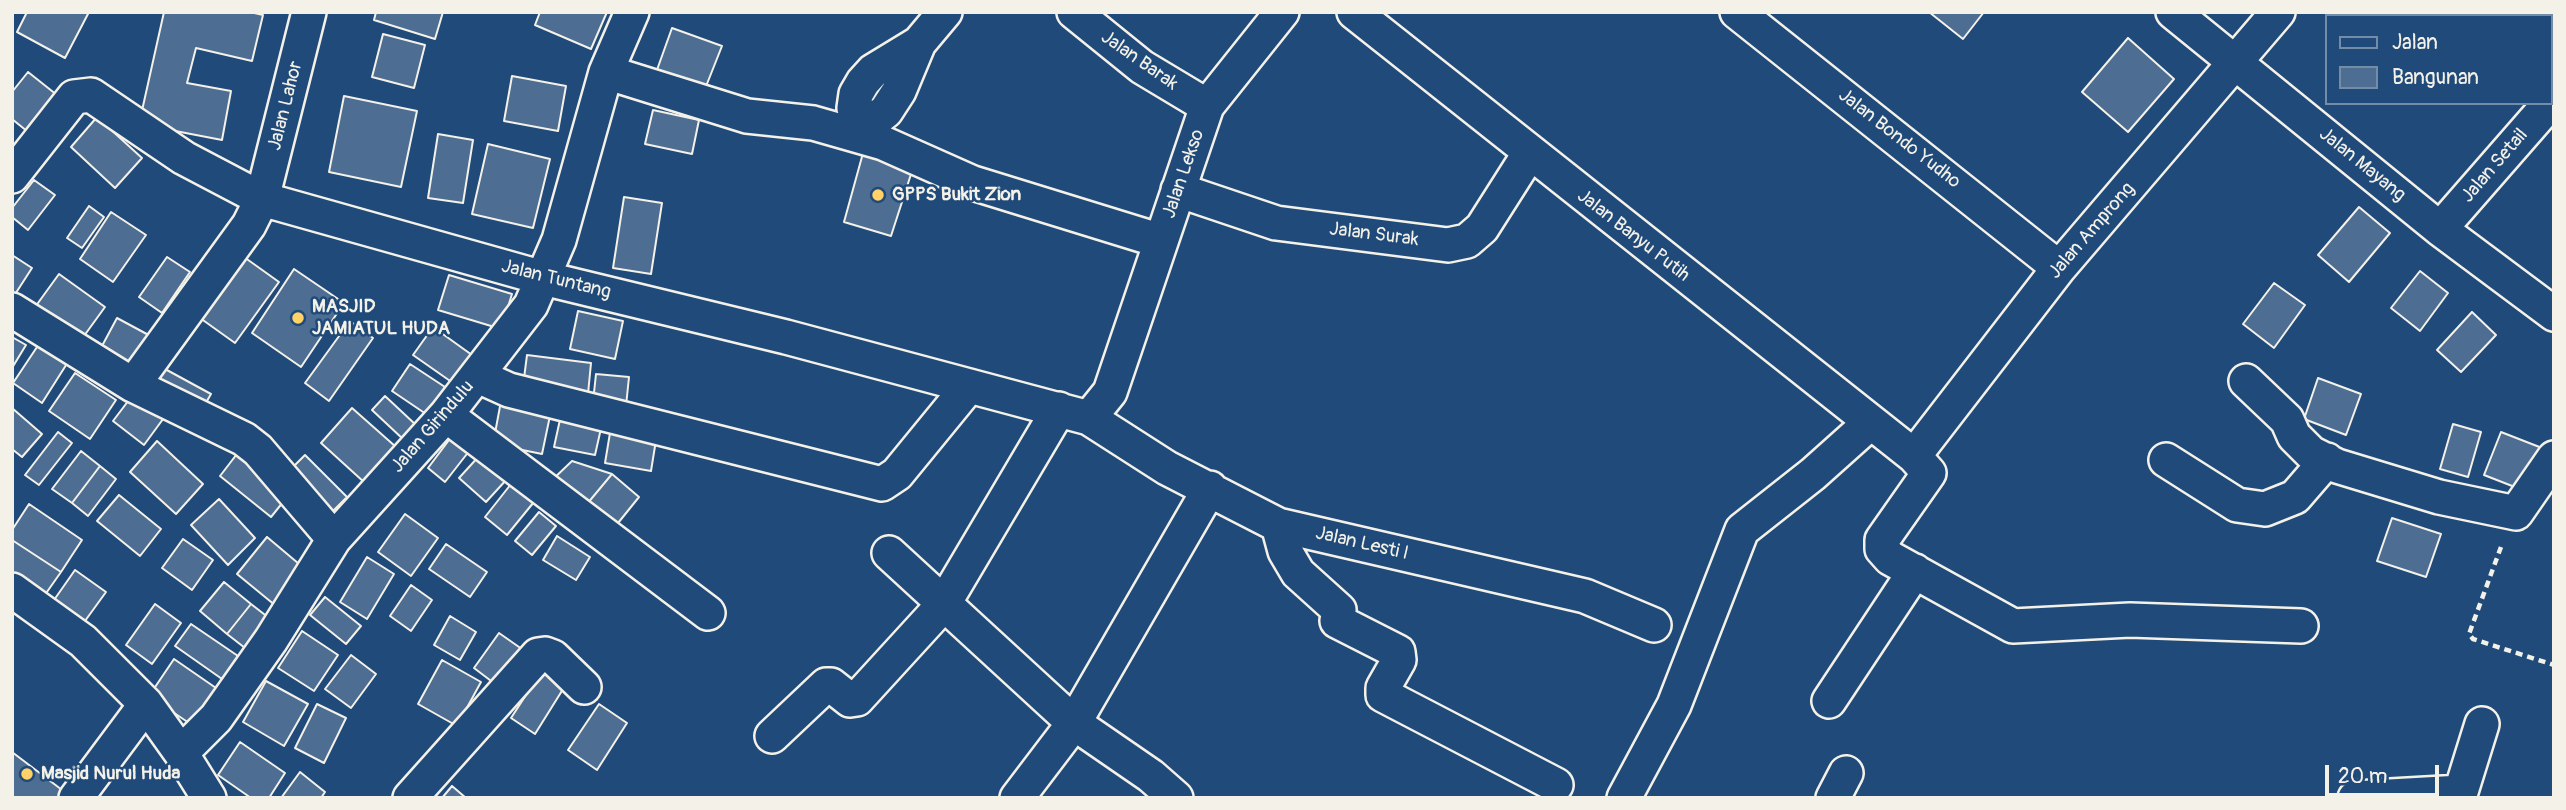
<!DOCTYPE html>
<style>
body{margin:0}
#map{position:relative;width:2566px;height:810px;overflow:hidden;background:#1f4a7a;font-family:Pangolin,sans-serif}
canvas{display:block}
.frame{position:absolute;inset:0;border:14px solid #f4f1e8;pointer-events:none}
.legend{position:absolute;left:2325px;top:14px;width:228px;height:91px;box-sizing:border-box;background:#1f4a7a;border:2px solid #748da6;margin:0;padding:9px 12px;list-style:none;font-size:21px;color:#f4f1e8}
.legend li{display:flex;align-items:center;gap:14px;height:35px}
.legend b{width:35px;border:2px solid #748da6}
.scale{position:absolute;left:2325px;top:765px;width:114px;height:32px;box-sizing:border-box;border:4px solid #f4f1e8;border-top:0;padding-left:9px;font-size:21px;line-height:24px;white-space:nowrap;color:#f4f1e8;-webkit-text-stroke:5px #1f4a7a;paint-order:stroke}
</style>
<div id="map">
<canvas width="2566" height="810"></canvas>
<div class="frame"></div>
<ul class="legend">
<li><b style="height:9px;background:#1f4a7a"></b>Jalan</li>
<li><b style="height:19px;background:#4d6e92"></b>Bangunan</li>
</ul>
<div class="scale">20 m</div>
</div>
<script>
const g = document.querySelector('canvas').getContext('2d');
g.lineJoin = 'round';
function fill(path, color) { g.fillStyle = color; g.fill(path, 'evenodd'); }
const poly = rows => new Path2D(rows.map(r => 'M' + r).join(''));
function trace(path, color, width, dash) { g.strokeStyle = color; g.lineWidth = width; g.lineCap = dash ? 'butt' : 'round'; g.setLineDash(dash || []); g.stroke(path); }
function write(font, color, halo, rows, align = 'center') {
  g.font = font + ' Pangolin,sans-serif'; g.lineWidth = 5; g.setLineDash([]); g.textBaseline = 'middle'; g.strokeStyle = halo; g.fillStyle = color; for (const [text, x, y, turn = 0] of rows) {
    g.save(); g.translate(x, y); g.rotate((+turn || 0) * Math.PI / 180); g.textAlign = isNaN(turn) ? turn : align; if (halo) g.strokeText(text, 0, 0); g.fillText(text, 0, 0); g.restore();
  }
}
const building = poly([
 [27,12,89,12,65,58,17,32,27,12],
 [164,12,250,12,263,15,252,61,196,48,187,83,231,91,222,140,139,124,164,12],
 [376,12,443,12,435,39,374,20,376,12],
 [540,12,607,12,591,49,535,25,540,12],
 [1929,12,1984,12,1963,39,1929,12],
 [2422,12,2481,12,2483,14,2419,16,2422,12],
 [672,28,722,46,701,99,653,81,672,28],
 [383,34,425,45,414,88,372,77,383,34],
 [2128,38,2174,79,2128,132,2082,92,2128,38],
 [28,72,62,99,33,136,12,119,12,92,28,72],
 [512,76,566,86,558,131,504,121,512,76],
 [344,96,417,111,401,187,329,172,344,96],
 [653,110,699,120,692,154,645,144,653,110],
 [97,117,142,158,115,188,71,147,97,117],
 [438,134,473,140,463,203,428,198,438,134],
 [488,144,550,159,533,228,472,214,488,144],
 [863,153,913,168,891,236,844,222,863,153],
 [34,180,55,195,28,230,12,217,12,208,34,180],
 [624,197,662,203,651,274,613,268,624,197],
 [89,206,104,217,82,248,67,238,89,206],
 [2359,207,2390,233,2349,282,2318,255,2359,207],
 [111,212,146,235,113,282,80,259,111,212],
 [237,252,279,282,235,343,193,313,237,252],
 [12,255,32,268,12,299,12,255],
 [167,257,190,272,162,313,139,297,167,257],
 [294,269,344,303,301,367,252,333,294,269],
 [2420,271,2448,293,2420,331,2391,308,2420,271],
 [59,274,105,307,76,347,30,314,59,274],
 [449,275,512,294,501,329,438,310,449,275],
 [2274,283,2305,305,2274,348,2243,324,2274,283],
 [578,311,623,321,615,359,570,349,578,311],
 [2472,312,2496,335,2461,372,2437,350,2472,312],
 [117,318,156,339,134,380,95,359,117,318],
 [350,321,373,338,329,401,305,383,350,321],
 [433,327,472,355,453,383,413,355,433,327],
 [12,337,26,345,12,368,12,337],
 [39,344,68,362,42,403,13,383,39,344],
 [527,355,591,363,588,394,523,386,527,355],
 [154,363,211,394,200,413,143,382,154,363],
 [410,364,445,387,426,414,392,391,410,364],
 [75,373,116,400,90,439,49,411,75,373],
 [596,374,629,377,626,406,593,402,596,374],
 [2318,378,2361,394,2346,435,2304,419,2318,378],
 [135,392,166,415,144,445,113,421,135,392],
 [385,396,416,425,404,440,372,410,385,396],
 [501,401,551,411,542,454,493,444,501,401],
 [12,408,42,434,22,457,12,449,12,408],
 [352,408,396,447,365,483,321,443,352,408],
 [561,415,602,424,595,455,554,447,561,415],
 [2453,424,2481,432,2468,477,2440,469,2453,424],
 [58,432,72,443,39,485,25,475,58,432],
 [2501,432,2542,448,2525,491,2484,475,2501,432],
 [610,433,656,440,651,471,605,463,610,433],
 [452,436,470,450,445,482,428,468,452,436],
 [157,441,203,484,176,514,130,472,157,441],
 [240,450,292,491,271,517,220,476,240,450],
 [81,451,100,466,72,503,52,489,81,451],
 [305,455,347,497,329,515,287,473,305,455],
 [480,455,507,479,486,502,459,478,480,455],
 [572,461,612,474,582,510,549,483,572,461],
 [100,466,116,479,88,516,72,503,100,466],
 [612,474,639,497,610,533,582,510,612,474],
 [515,479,538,497,507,535,485,517,515,479],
 [119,495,161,529,140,556,97,521,119,495],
 [219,499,255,538,228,565,191,525,219,499],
 [29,504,82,540,61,572,12,540,12,530,29,504],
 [539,512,556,526,532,555,515,541,539,512],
 [405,514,438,538,411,576,378,552,405,514],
 [2392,518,2441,534,2426,577,2377,561,2392,518],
 [557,536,590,557,576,580,543,560,557,536],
 [267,537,305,569,276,606,237,574,267,537],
 [183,539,213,560,192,590,162,568,183,539],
 [12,540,61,572,42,599,12,578,12,540],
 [446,544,487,572,470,597,429,569,446,544],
 [367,557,394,574,367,619,340,602,367,557],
 [75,570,106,592,77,632,47,610,75,570],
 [224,582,251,604,227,634,200,611,224,582],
 [411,585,432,600,411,631,390,616,411,585],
 [325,597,361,626,346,644,310,615,325,597],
 [155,604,181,623,152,664,126,645,155,604],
 [251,604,278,625,254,655,227,634,251,604],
 [450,616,476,632,460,660,434,645,450,616],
 [191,624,238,656,222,679,175,646,191,624],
 [302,631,338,655,314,691,278,668,302,631],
 [499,633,529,654,503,690,474,668,499,633],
 [351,655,376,674,351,708,325,689,351,655],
 [174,659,216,688,192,725,149,696,174,659],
 [442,660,481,682,457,726,418,704,442,660],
 [541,672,565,686,535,734,511,718,541,672],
 [266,681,308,704,284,746,243,722,266,681],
 [317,704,346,718,324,763,295,748,317,704],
 [599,704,627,723,597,770,568,750,599,704],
 [240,742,285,773,269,798,251,798,218,775,240,742],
 [12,752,70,796,69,798,12,798,12,752],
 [300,772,325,792,321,798,281,798,300,772],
 [452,786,466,798,442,798,452,786]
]);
const path = poly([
 [2501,547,2469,634,2473,639,2554,665]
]);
const street = poly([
 [1074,12,1142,67,1207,106],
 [1354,12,1914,456,1929,473,1882,540,1882,549,1890,558,2013,626,2130,620,2301,626],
 [1737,12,2059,268],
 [2173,12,2440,229,2554,314],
 [919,43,873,71,863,82,856,94,854,108,857,117,866,121,876,119,886,111,899,91,919,43,945,12],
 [606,72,747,116,813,123,883,143,973,183,1161,241],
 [12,176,74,97,91,95,184,158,262,199,543,278,786,337,1089,418,1110,392,1207,106,1282,12],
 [1178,190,1276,223,1448,245,1467,241,1482,228,1529,154],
 [2440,229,2550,103],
 [12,310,133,385,244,439,258,450,334,539],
 [478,376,509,390,882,484,897,474,969,386],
 [2246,381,2287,420,2294,436,2311,453,2337,466,2439,497,2516,513,2554,458],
 [133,385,249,225,262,199,309,12],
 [446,415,708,613],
 [1089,418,1167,468,1278,525,1585,596,1654,625],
 [1914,456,2059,268,2278,12],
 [2166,460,2237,505,2265,509,2295,497,2327,460],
 [1278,525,1285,551,1298,573,1339,610,1337,621,1398,652,1399,660,1383,688,1383,695,1556,785],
 [889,553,1074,723,1151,776,1176,798],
 [12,590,83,641,146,704,181,753],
 [1829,701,1915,571],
 [772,736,826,685,831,685,850,700,857,699,943,605,1059,409],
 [76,798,146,704],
 [209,798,181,753,216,718,271,640,334,539,446,415,531,305,559,240,606,72,632,12],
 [410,798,538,655,545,654,553,657,584,687],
 [1017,798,1074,723,1210,488],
 [1624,798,1674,705,1742,530,1813,474,1870,423],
 [1833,798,1846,773],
 [2355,798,2461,792],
 [2459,798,2482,724]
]);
const markers = [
 [878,195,7,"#ffd166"],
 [298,318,7,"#ffd166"],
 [27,774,7,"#ffd166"]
];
const streetNames = [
 ["Jalan Barak",1139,61,35],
 ["Jalan Lahor",286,106,-76],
 ["Jalan Bondo Yudho",1899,139,38],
 ["Jalan Mayang",2362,165,39],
 ["Jalan Setail",2495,166,-49],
 ["Jalan Lekso",1184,174,-71],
 ["Jalan Amprong",2092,231,-49],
 ["Jalan Surak",1374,235,7],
 ["Jalan Banyu Putih",1633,236,38],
 ["Jalan Tuntang",556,280,14],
 ["Jalan Girindulu",433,427,-49],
 ["Jalan Lesti I",1362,544,13]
];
const poiNames = [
 ["GPPS Bukit Zion",892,195],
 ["MASJID",312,307],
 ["JAMIATUL HUDA",312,329],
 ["Masjid Nurul Huda",41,774]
];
fill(building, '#4d6e92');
trace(building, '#f4f1e8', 2);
trace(street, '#f4f1e8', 38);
trace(path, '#f4f1e8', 4.5, [7, 5]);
trace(street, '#1f4a7a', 33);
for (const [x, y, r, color] of markers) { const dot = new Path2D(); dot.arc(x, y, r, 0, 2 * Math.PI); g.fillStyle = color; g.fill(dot); trace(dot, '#1f4a7a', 2.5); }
write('19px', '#f4f1e8', '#1f4a7a', streetNames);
write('bold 19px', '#f4f1e8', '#1f4a7a', poiNames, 'left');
</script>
